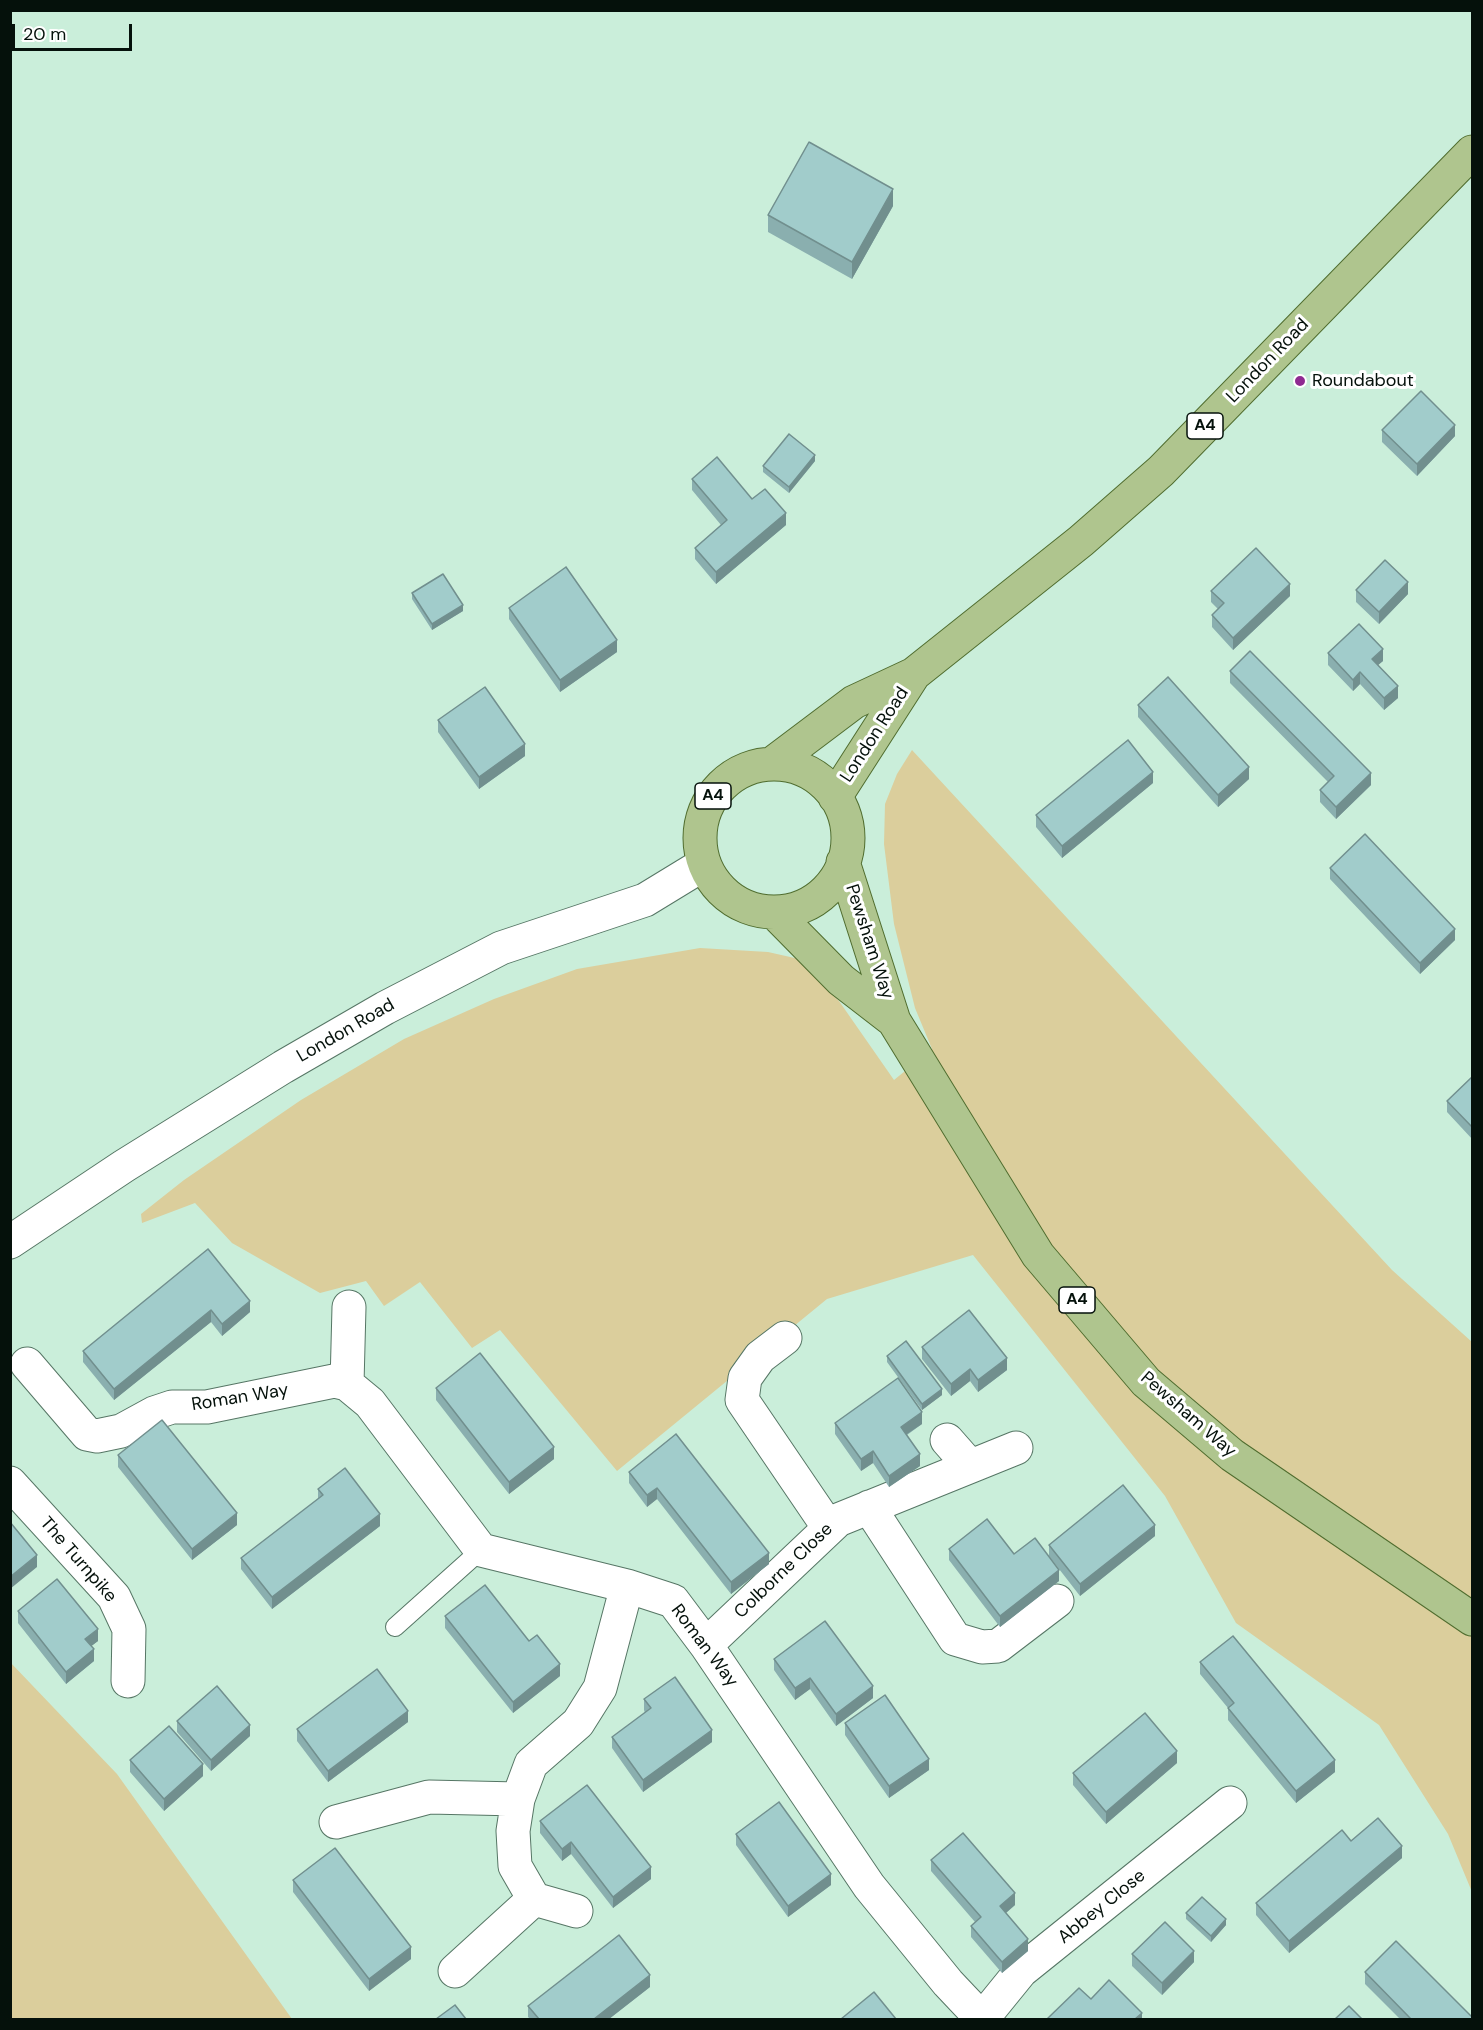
<!DOCTYPE html>
<style>
body{margin:0}
#map{position:relative;width:1483px;height:2030px;overflow:hidden;background:#caeeda;font-family:"DM Sans",sans-serif}
canvas{display:block}
.frame{position:absolute;inset:0;border:12px solid #05110b;pointer-events:none}
.scale{position:absolute;left:12px;top:24px;width:120px;height:27px;box-sizing:border-box;border:3px solid #05110b;border-top:0;padding-left:8px;font-size:18px;line-height:21px;white-space:nowrap;color:#05110b;-webkit-text-stroke:4px #fff;paint-order:stroke}
</style>
<div id="map">
<canvas width="1483" height="2030"></canvas>
<div class="frame"></div>
<div class="scale">20 m</div>
</div>
<script>
const g = document.querySelector('canvas').getContext('2d');
g.lineJoin = 'round';
function fill(path, color) { g.fillStyle = color; g.fill(path, 'evenodd'); }
const poly = rows => new Path2D(rows.map(r => 'M' + r).join(''));
function trace(path, color, width, dash) { g.strokeStyle = color; g.lineWidth = width; g.lineCap = dash ? 'butt' : 'round'; g.setLineDash(dash || []); g.stroke(path); }
function write(font, color, halo, rows, align = 'center') {
  g.font = font + ' "DM Sans",sans-serif'; g.lineWidth = 6; g.setLineDash([]); g.textBaseline = 'middle'; g.strokeStyle = halo; g.fillStyle = color; for (const [text, x, y, turn = 0] of rows) {
    g.save(); g.translate(x, y); g.rotate((+turn || 0) * Math.PI / 180); g.textAlign = isNaN(turn) ? turn : align; if (halo) g.strokeText(text, 0, 0); g.fillText(text, 0, 0); g.restore();
  }
}
const green = poly([
 [912,750,1392,1270,1472,1342,1472,1892,1448,1834,1379,1725,1236,1623,1165,1496,973,1255,827,1299,617,1471,500,1330,472,1348,420,1282,384,1306,366,1281,320,1293,232,1243,195,1203,142,1223,141,1214,184,1180,301,1100,404,1039,494,999,577,969,700,948,768,952,799,959,839,1001,894,1080,932,1049,915,1008,894,924,884,844,885,804,897,774],
 [10,1662,117,1774,292,2019,11,2019]
]);
const service = poly([
 [395,1627,481,1550]
]);
const minor = poly([
 [349,1307,347,1384,370,1403,481,1550,627,1586,673,1601,706,1645,869,1886,948,1983,983,2020],
 [785,1338,760,1357,745,1378,742,1400,829,1528],
 [27,1364,87,1434,97,1436,121,1431,154,1413,172,1407,207,1407,334,1381,347,1384],
 [947,1440,969,1465],
 [10,1483,114,1597,129,1629,128,1681],
 [869,1507,955,1639,982,1647,998,1646,1057,1601],
 [706,1645,838,1520,1016,1448],
 [336,1822,429,1797,518,1799],
 [534,1899,515,1866,513,1831,518,1799,531,1764,578,1723,600,1688,627,1586],
 [455,1971,534,1899,576,1911],
 [982,2019,1021,1971,1230,1803]
]);
const tertiary = poly([
 [10,1242,124,1166,283,1067,385,1008,501,948,645,900,704,864]
]);
const primary = poly([
 [773,763,854,702,914,674,1081,541,1161,471,1472,152],
 '700 838a74 74 0 1 1 148 0a74 74 0 1 1-148 0Z',
 [835,797,914,674],
 [843,862,894,1021,1038,1255,1146,1382,1232,1455,1472,1619],
 [774,912,841,980,894,1021]
]);
const wall = poly([
 [893,206,852,279,768,232,768,215],
 [1382,430,1455,436,1417,476,1382,442],
 [815,461,789,493,763,472,763,466],
 [692,479,752,499,786,525,716,584,695,559,695,548,721,525,692,490],
 [1356,590,1408,594,1379,624,1356,602],
 [1211,591,1290,596,1233,650,1212,627,1212,615,1218,609,1211,602],
 [412,593,463,611,432,630,412,599],
 [509,608,617,652,560,692,509,619],
 [1328,653,1383,661,1378,665,1398,698,1384,710,1360,684,1353,691,1328,665],
 [1230,671,1371,785,1336,819,1320,802,1320,790,1328,782,1230,683],
 [1138,705,1249,779,1218,807,1138,717],
 [438,720,525,756,479,789,438,732],
 [1153,783,1062,858,1036,827,1036,815],
 [1330,868,1455,940,1420,974,1330,879],
 [1473,1076,1473,1140,1447,1112,1447,1101],
 [208,1249,250,1312,222,1336,211,1322,114,1400,83,1362,83,1351],
 [922,1347,1007,1370,978,1392,970,1381,951,1396,922,1359],
 [887,1356,942,1395,922,1410,887,1362],
 [436,1388,554,1459,509,1494,436,1400],
 [835,1423,922,1424,907,1435,920,1466,889,1487,873,1463,861,1471,835,1434],
 [676,1434,769,1564,731,1594,657,1499,647,1507,629,1483,629,1472],
 [118,1455,237,1525,192,1560,118,1467],
 [318,1489,380,1526,272,1609,241,1569,241,1558,318,1499],
 [1155,1536,1080,1596,1049,1556,1049,1545],
 [949,1549,1014,1554,1059,1581,1000,1627,949,1560],
 [18,1611,98,1641,91,1646,94,1661,66,1684,18,1623],
 [445,1616,529,1641,560,1676,513,1713,445,1628],
 [774,1659,873,1698,836,1726,810,1689,795,1700,774,1670],
 [1200,1662,1335,1772,1296,1803,1228,1720,1228,1708,1200,1674],
 [644,1699,712,1742,643,1792,612,1748,612,1737,645,1713,644,1710],
 [177,1721,250,1736,211,1771,177,1732],
 [408,1722,328,1782,297,1741,297,1729],
 [845,1723,929,1770,889,1798,845,1735],
 [130,1760,203,1776,164,1811,130,1772],
 [1177,1763,1106,1824,1073,1785,1073,1773],
 [540,1821,651,1879,613,1908,571,1854,562,1861,540,1833],
 [736,1834,831,1885,788,1917,736,1845],
 [1351,1841,1402,1858,1289,1953,1256,1915,1256,1903],
 [931,1860,1015,1905,1006,1913,1028,1951,1002,1973,971,1937,971,1926,975,1922,931,1871],
 [293,1880,411,1959,369,1991,293,1892],
 [1186,1913,1226,1925,1211,1942,1186,1919],
 [1132,1954,1194,1962,1162,1995,1132,1966],
 [1365,1972,1473,2019,1400,2019,1365,1984],
 [650,1987,609,2019,530,2019,528,2017,528,2006]
]);
const shadedWall = poly([
 [893,189,893,206,852,279,852,262],
 [1455,425,1455,436,1417,476,1417,464],
 [815,455,815,461,789,493,789,487],
 [786,513,786,525,716,584,716,572],
 [1408,582,1408,594,1379,624,1379,612],
 [1290,584,1290,596,1233,650,1233,638],
 [463,605,463,611,432,630,432,624],
 [617,640,617,652,560,692,560,680],
 [1383,649,1383,661,1372,670,1372,659],
 [1360,672,1360,684,1353,691,1353,680],
 [1398,686,1398,698,1384,710,1384,698],
 [525,744,525,756,479,789,479,777],
 [1249,767,1249,779,1218,807,1218,795],
 [1153,772,1153,783,1062,858,1062,846],
 [1371,773,1371,785,1336,819,1336,807],
 [1455,929,1455,940,1420,974,1420,963],
 [250,1301,250,1312,222,1336,222,1324],
 [211,1310,211,1322,114,1400,114,1389],
 [1007,1358,1007,1370,978,1392,978,1380],
 [970,1369,970,1381,951,1396,951,1384],
 [942,1389,942,1395,922,1410,922,1404],
 [922,1412,922,1424,901,1438,901,1427],
 [554,1447,554,1459,509,1494,509,1482],
 [873,1451,873,1463,861,1471,861,1459],
 [920,1454,920,1466,889,1487,889,1476],
 [657,1488,657,1499,647,1507,647,1495],
 [237,1513,237,1525,192,1560,192,1549],
 [380,1514,380,1526,272,1609,272,1597],
 [1155,1525,1155,1536,1080,1596,1080,1584],
 [769,1553,769,1564,731,1594,731,1582],
 [37,1555,37,1567,10,1589,10,1577],
 [1059,1570,1059,1581,1000,1627,1000,1616],
 [98,1629,98,1641,85,1651,85,1639],
 [94,1649,94,1661,66,1684,66,1672],
 [560,1664,560,1676,513,1713,513,1702],
 [810,1678,810,1689,795,1700,795,1688],
 [873,1686,873,1698,836,1726,836,1714],
 [408,1711,408,1722,328,1782,328,1771],
 [250,1725,250,1736,211,1771,211,1760],
 [712,1730,712,1742,643,1792,643,1780],
 [1177,1751,1177,1763,1106,1824,1106,1812],
 [929,1759,929,1770,889,1798,889,1786],
 [1335,1760,1335,1772,1296,1803,1296,1791],
 [203,1764,203,1776,164,1811,164,1799],
 [571,1842,571,1854,562,1861,562,1849],
 [1402,1846,1402,1858,1289,1953,1289,1941],
 [651,1867,651,1879,613,1908,613,1897],
 [831,1874,831,1885,788,1917,788,1906],
 [1015,1893,1015,1905,1000,1918,1000,1906],
 [1226,1919,1226,1925,1211,1942,1211,1936],
 [1028,1939,1028,1951,1002,1973,1002,1962],
 [411,1947,411,1959,369,1991,369,1979],
 [1194,1951,1194,1962,1162,1995,1162,1983],
 [650,1975,650,1987,609,2019,594,2019],
 [1142,2013,1142,2019,1135,2019]
]);
const building = poly([
 [809,142,893,189,852,262,768,215,809,142],
 [1421,391,1455,425,1417,464,1382,430,1421,391],
 [789,434,815,455,789,487,763,466,789,434],
 [717,457,752,499,765,489,786,513,716,572,695,548,727,520,692,479,717,457],
 [1256,548,1290,584,1233,638,1212,615,1224,603,1211,591,1256,548],
 [1385,560,1408,582,1379,612,1356,590,1385,560],
 [566,567,617,640,560,680,509,608,566,567],
 [443,574,463,605,432,624,412,593,443,574],
 [1359,624,1383,649,1372,659,1398,686,1384,698,1360,672,1353,680,1328,653,1359,624],
 [1250,651,1371,773,1336,807,1320,790,1334,776,1230,671,1250,651],
 [1168,677,1249,767,1218,795,1138,705,1168,677],
 [485,687,525,744,479,777,438,720,485,687],
 [1128,740,1153,772,1062,846,1036,815,1128,740],
 [1365,834,1455,929,1420,963,1330,868,1365,834],
 [1473,1076,1473,1128,1447,1101,1473,1076],
 [208,1249,250,1301,222,1324,211,1310,114,1389,83,1351,208,1249],
 [969,1310,1007,1358,978,1380,970,1369,951,1384,922,1347,969,1310],
 [906,1341,942,1389,922,1404,887,1356,906,1341],
 [480,1353,554,1447,509,1482,436,1388,480,1353],
 [898,1378,922,1412,901,1427,920,1454,889,1476,873,1451,861,1459,835,1423,898,1378],
 [162,1420,237,1513,192,1549,118,1455,162,1420],
 [676,1434,769,1553,731,1582,657,1488,647,1495,629,1472,676,1434],
 [345,1468,380,1514,272,1597,241,1558,323,1495,318,1489,345,1468],
 [1123,1485,1155,1525,1080,1584,1049,1545,1123,1485],
 [987,1519,1014,1554,1035,1538,1059,1570,1000,1616,949,1549,987,1519],
 [10,1522,37,1555,10,1577,10,1522],
 [57,1579,98,1629,85,1639,94,1649,66,1672,18,1611,57,1579],
 [485,1585,529,1641,537,1635,560,1664,513,1702,445,1616,485,1585],
 [825,1621,873,1686,836,1714,810,1678,795,1688,774,1659,825,1621],
 [1233,1636,1335,1760,1296,1791,1228,1708,1234,1703,1200,1662,1233,1636],
 [377,1669,408,1711,328,1771,297,1729,377,1669],
 [675,1677,712,1730,643,1780,612,1737,651,1708,644,1699,675,1677],
 [217,1686,250,1725,211,1760,177,1721,217,1686],
 [885,1695,929,1759,889,1786,845,1723,885,1695],
 [1145,1713,1177,1751,1106,1812,1073,1773,1145,1713],
 [169,1726,203,1764,164,1799,130,1760,169,1726],
 [587,1785,651,1867,613,1897,571,1842,562,1849,540,1821,587,1785],
 [779,1802,831,1874,788,1906,736,1834,779,1802],
 [1378,1818,1402,1846,1289,1941,1256,1903,1342,1830,1351,1841,1378,1818],
 [963,1833,1015,1893,1000,1906,1028,1939,1002,1962,971,1926,981,1917,931,1860,963,1833],
 [335,1848,411,1947,369,1979,293,1880,335,1848],
 [1202,1897,1226,1919,1211,1936,1186,1913,1202,1897],
 [1165,1922,1194,1951,1162,1983,1132,1954,1165,1922],
 [619,1935,650,1975,594,2019,539,2019,528,2006,619,1935],
 [1396,1941,1473,2018,1473,2019,1411,2019,1365,1972,1396,1941],
 [1109,1980,1142,2013,1135,2019,1047,2019,1079,1988,1091,1999,1109,1980],
 [874,1992,896,2019,841,2019,874,1992],
 [455,2005,466,2019,436,2019,455,2005],
 [1349,2006,1362,2019,1335,2019,1349,2006]
]);
const markers = [
 [1300,381,6,"#8f2a91"]
];
const shields = [
 [1205,426,36],
 [713,796,36],
 [1077,1300,36]
];
const shieldNames = [
 ["A4",1205,426],
 ["A4",713,796],
 ["A4",1077,1300]
];
const streetNames = [
 ["London Road",1268,361,-46],
 ["London Road",875,735,-57],
 ["Pewsham Way",869,942,72],
 ["London Road",346,1031,-30],
 ["Roman Way",240,1398,-9],
 ["Pewsham Way",1188,1415,41],
 ["The Turnpike",78,1560,49],
 ["Colborne Close",784,1571,-44],
 ["Roman Way",704,1646,53],
 ["Abbey Close",1102,1907,-39]
];
const poiNames = [
 ["Roundabout",1312,381]
];
fill(green, '#dbce9c');
trace(service, '#567665', 20);
trace(minor, '#567665', 35);
trace(tertiary, '#567665', 35);
trace(primary, '#506d2f', 35);
trace(service, '#fff', 18);
trace(minor, '#fff', 33);
trace(tertiary, '#fff', 33);
trace(primary, '#afc58e', 33);
fill(wall, '#8aafaf');
fill(shadedWall, '#718f8e');
fill(building, '#a1cccb');
trace(building, '#718f8e', 1.5);
for (const [x, y, r, color] of markers) { const dot = new Path2D(); dot.arc(x, y, r, 0, 2 * Math.PI); g.fillStyle = color; g.fill(dot); trace(dot, '#fff', 2); }
for (const [x, y, w] of shields) { const box = new Path2D(); box.roundRect(x - w / 2, y - 13, w, 26, 4.5); g.fillStyle = '#fff'; g.fill(box); trace(box, '#05110b', 1.5); }
write('bold 16px', '#05110b', null, shieldNames);
write('18px', '#05110b', '#fff', streetNames);
write('18px', '#05110b', '#fff', poiNames, 'left');
</script>
